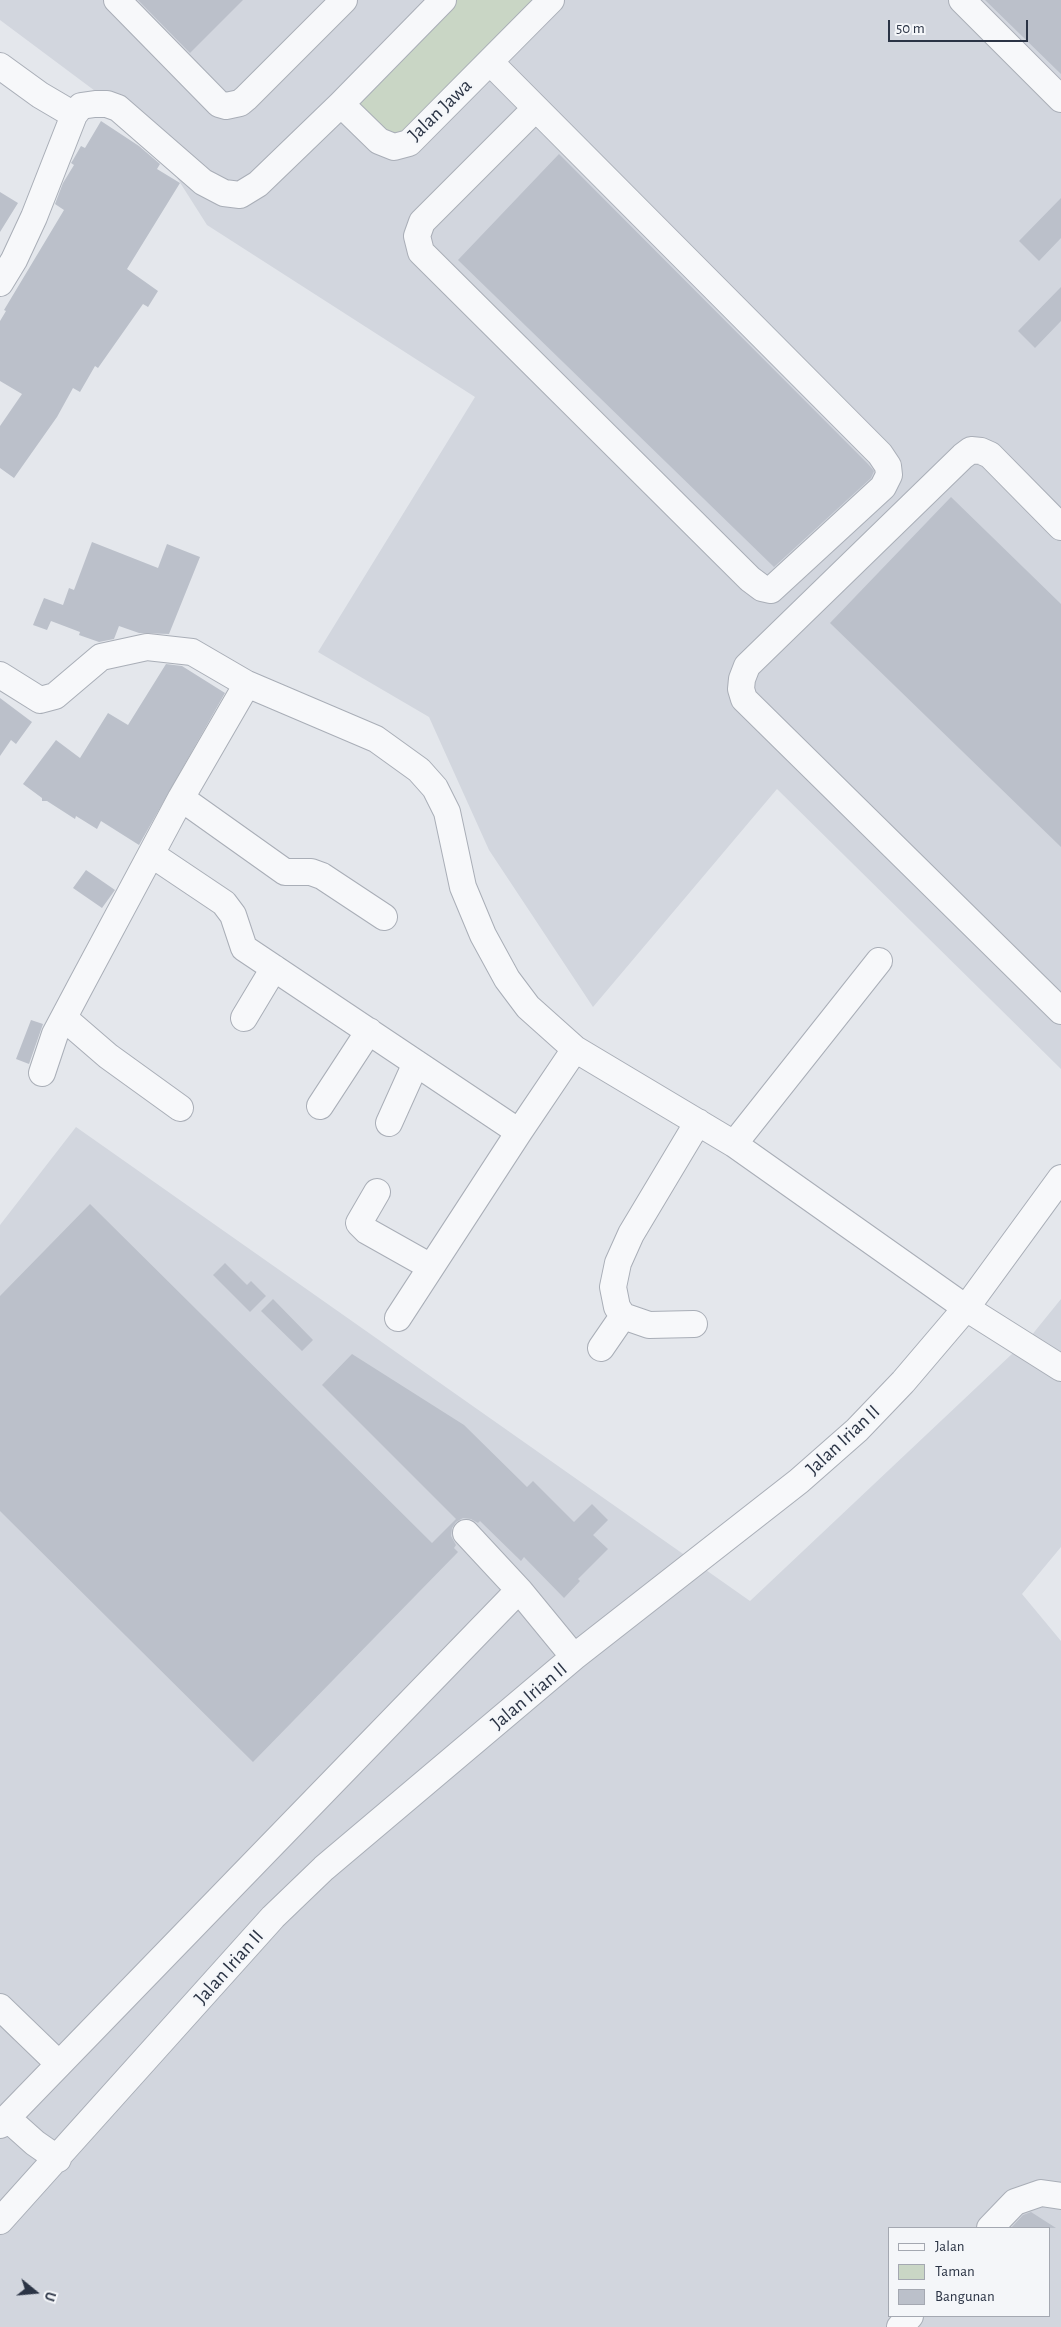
<!DOCTYPE html>
<style>
body{margin:0}
#map{position:relative;width:1061px;height:2327px;overflow:hidden;background:#e4e7ec;font-family:"Alegreya Sans",sans-serif}
canvas{display:block}
.legend{position:absolute;left:888px;top:2227px;width:162px;height:90px;box-sizing:border-box;background:#f4f6f9;border:1px solid #a4a8b1;margin:0;padding:6px 9px;list-style:none;font-size:15px;color:#2b3445}
.legend li{display:flex;align-items:center;gap:10px;height:25px}
.legend b{width:25px;border:1px solid #a4a8b1}
.north{position:absolute;left:10px;top:2267px;width:50px;height:50px;-webkit-text-stroke:4px #f4f6f9;paint-order:stroke;rotate:107deg;font-size:14px;font-weight:700;line-height:20px;text-align:center;color:#2b3445}
.north::after{content:'';display:block;margin:auto;width:18px;height:22px;background:#2b3445;clip-path:polygon(50% 0,100% 100%,50% 72%,0 100%)}
.scale{position:absolute;left:888px;top:20px;width:140px;height:22px;box-sizing:border-box;border:2px solid #2b3445;border-top:0;padding-left:6px;font-size:15px;line-height:18px;white-space:nowrap;color:#2b3445;-webkit-text-stroke:4px #f4f6f9;paint-order:stroke}
</style>
<div id="map">
<canvas width="1061" height="2327"></canvas>
<ul class="legend">
<li><b style="height:6px;background:#f7f8fa"></b>Jalan</li>
<li><b style="height:14px;background:#c9d6c5"></b>Taman</li>
<li><b style="height:14px;background:#bbc0ca"></b>Bangunan</li>
</ul>
<div class="north">U</div>
<div class="scale">50 m</div>
</div>
<script>
const g = document.querySelector('canvas').getContext('2d');
g.lineJoin = 'round';
function fill(path, color) { g.fillStyle = color; g.fill(path, 'evenodd'); }
const poly = rows => new Path2D(rows.map(r => 'M' + r).join(''));
function trace(path, color, width, dash) { g.strokeStyle = color; g.lineWidth = width; g.lineCap = dash ? 'butt' : 'round'; g.setLineDash(dash || []); g.stroke(path); }
function write(font, color, halo, rows, align = 'center') {
  g.font = font + ' "Alegreya Sans",sans-serif'; g.lineWidth = 4.5; g.setLineDash([]); g.textBaseline = 'middle'; g.strokeStyle = halo; g.fillStyle = color; for (const [text, x, y, turn = 0] of rows) {
    g.save(); g.translate(x, y); g.rotate((+turn || 0) * Math.PI / 180); g.textAlign = isNaN(turn) ? turn : align; if (halo) g.strokeText(text, 0, 0); g.fillText(text, 0, 0); g.restore();
  }
}
const built = poly([
 [0,0,1061,0,1061,1069,777,789,593,1007,489,850,429,717,318,652,475,397,207,225,146,129,0,20],
 [76,1127,750,1601,1031,1336,1061,1299,1061,1547,1022,1594,1061,1641,1061,2327,0,2327,0,1225],
 [890,2228,1050,2228,1050,2316,890,2316]
]);
const green = poly([
 [444,0,551,0,409,143,341,104]
]);
const building = poly([
 [138,0,243,0,190,53],
 [985,0,1061,0,1061,74],
 [101,121,139,146,160,164,157,169,180,183,127,269,158,291,148,307,143,304,98,368,95,366,80,392,73,388,57,417,14,478,0,468,0,426,22,394,0,381,0,321,6,311,4,310,64,210,55,204,63,183,74,165,71,163,73,160,81,146,85,148],
 [559,154,868,464,874,471,871,478,774,567,458,260],
 [0,192,18,203,0,232],
 [1061,198,1061,238,1039,261,1019,241],
 [1061,287,1061,321,1035,348,1018,331],
 [951,497,1061,604,1061,847,830,623],
 [92,542,158,568,167,544,200,557,169,634,139,633,119,626,114,639,99,642,79,635,80,632,51,621,47,630,33,625,44,598,63,605,69,588,74,590],
 [166,664,182,666,225,693,139,845,101,821,97,829,76,816,75,819,47,801,42,801,42,798,23,784,56,740,80,758,108,713,128,725],
 [0,698,32,722,16,744,11,740,0,756],
 [86,870,115,890,102,908,73,888],
 [31,1020,43,1024,29,1064,16,1059],
 [90,1204,432,1543,456,1519,322,1385,352,1354,464,1425,527,1487,533,1481,574,1522,592,1504,608,1520,593,1535,608,1549,578,1579,580,1581,564,1598,524,1557,521,1561,480,1521,478,1523,471,1519,463,1518,456,1522,452,1528,451,1536,456,1545,454,1548,458,1552,253,1762,0,1511,0,1296],
 [225,1263,247,1285,251,1281,266,1296,250,1312,213,1275],
 [273,1299,313,1340,302,1351,261,1311],
 [1031,2212,1056,2228,1011,2228,1023,2215]
]);
const minor = poly([
 [117,0,219,104,226,106,240,103,246,98,344,0],
 [962,0,1061,99],
 [490,62,880,454,888,466,889,475,883,487,771,590,762,588,750,579,421,252,417,236,422,222,535,109],
 [0,66,40,95,74,115,81,106,95,104,107,104,118,108,203,182,224,193,240,195,258,184,341,104,443,0],
 [341,104,379,141,394,147,409,143,551,0],
 [0,283,14,260,34,217,74,115],
 [1061,527,990,455,981,451,971,450,963,456,747,666,742,679,741,689,744,699,1061,1011],
 [0,675,40,700,55,696,101,657,147,647,192,652,247,684,376,739,419,770,435,788,447,812,463,887,483,935,507,979,528,1007,575,1049,734,1144,966,1308,1061,1368],
 [181,798,285,872,311,872,322,876,384,917],
 [151,854,224,903,233,915,244,948,519,1132],
 [64,1018,108,1056,180,1108],
 [244,1018,274,968],
 [42,1073,55,1034,81,985,181,798,247,684],
 [320,1106,369,1031],
 [389,1123,416,1063],
 [734,1144,879,961],
 [377,1192,359,1223,367,1231,431,1267],
 [623,1316,649,1325,694,1324],
 [398,1318,519,1132,575,1049],
 [601,1348,623,1316,617,1307,613,1287,618,1263,631,1234,698,1122],
 [466,1533,519,1590,574,1657],
 [0,2007,59,2064],
 [7,2118,519,1590],
 [0,2125,7,2118,35,2143,58,2159],
 [0,2221,273,1917,324,1868,574,1657,799,1481,857,1430,903,1382,966,1308,1061,1178],
 [990,2228,1015,2202,1041,2193,1061,2196],
 [900,2327,910,2316]
]);
const streetNames = [
 ["Jalan Jawa",440,110,-44],
 ["Jalan Irian II",843,1440,-43],
 ["Jalan Irian II",529,1696,-40],
 ["Jalan Irian II",229,1967,-48]
];
fill(built, '#d2d6de');
fill(green, '#c9d6c5');
fill(building, '#bbc0ca');
trace(minor, '#a9aeb7', 28);
trace(minor, '#f7f8fa', 26);
write('20px', '#2b3445', '#f4f6f9', streetNames);
</script>
